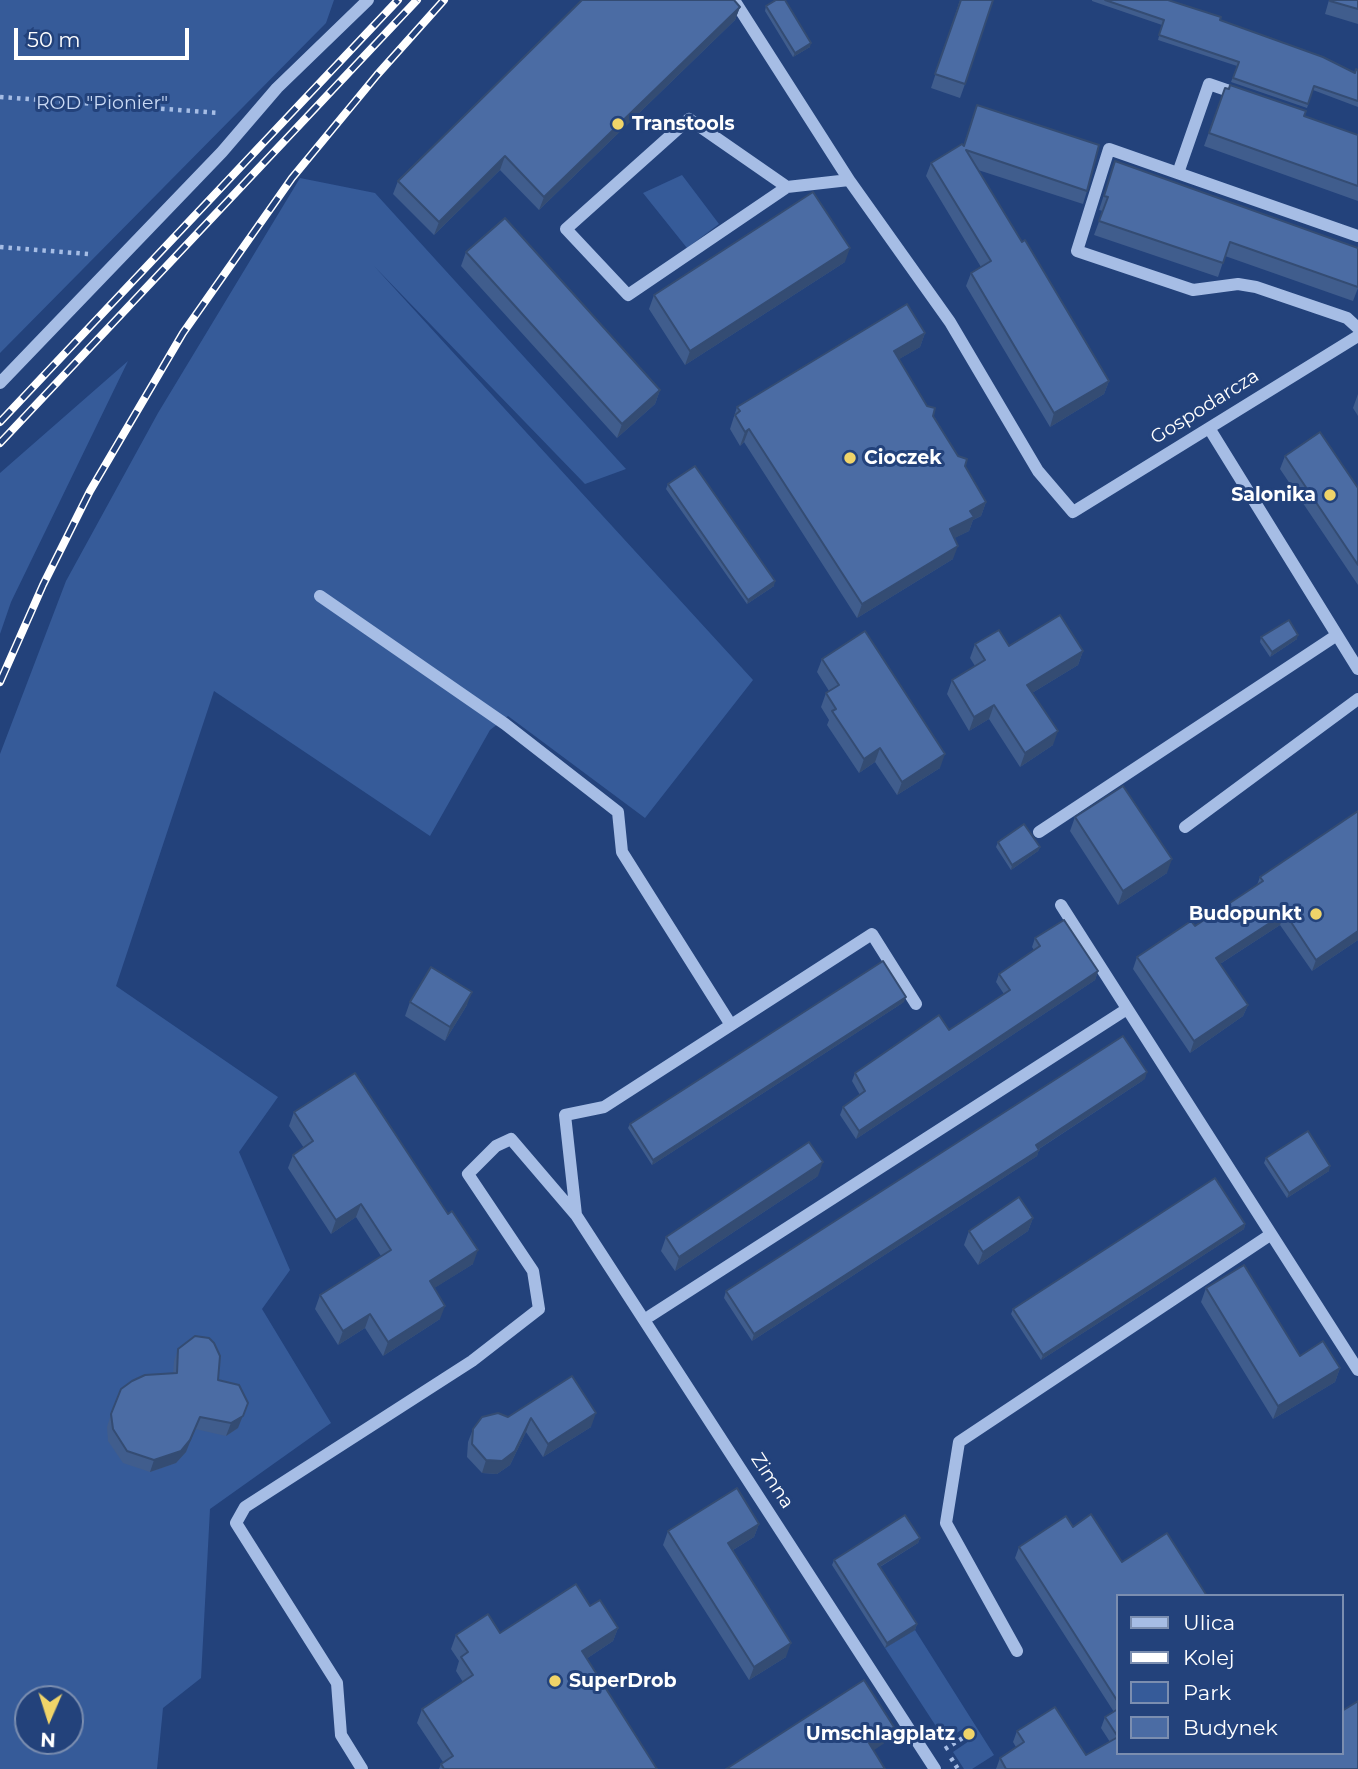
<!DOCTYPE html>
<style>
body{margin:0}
#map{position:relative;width:1358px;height:1769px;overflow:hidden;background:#23427b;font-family:Montserrat,sans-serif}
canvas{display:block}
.legend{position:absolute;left:1116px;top:1594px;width:228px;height:161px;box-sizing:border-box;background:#23427b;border:2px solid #7b8eb0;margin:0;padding:9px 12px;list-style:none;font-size:21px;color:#fff}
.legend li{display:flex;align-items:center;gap:14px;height:35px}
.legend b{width:35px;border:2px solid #7b8eb0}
.north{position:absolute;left:14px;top:1685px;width:70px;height:70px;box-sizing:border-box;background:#23427b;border:2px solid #7b8eb0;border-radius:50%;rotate:183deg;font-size:19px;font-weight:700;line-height:28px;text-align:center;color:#fff}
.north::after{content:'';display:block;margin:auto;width:24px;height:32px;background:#f0d469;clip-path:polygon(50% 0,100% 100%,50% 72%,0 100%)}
.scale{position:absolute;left:14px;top:28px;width:175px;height:32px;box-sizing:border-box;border:4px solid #fff;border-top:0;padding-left:9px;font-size:21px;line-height:24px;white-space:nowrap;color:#fff;-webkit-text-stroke:5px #23427b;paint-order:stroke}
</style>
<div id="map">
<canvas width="1358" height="1769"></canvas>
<ul class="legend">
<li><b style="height:9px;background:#a6bde5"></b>Ulica</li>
<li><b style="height:9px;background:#fff"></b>Kolej</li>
<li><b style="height:19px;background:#365b99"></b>Park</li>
<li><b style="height:19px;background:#4b6ca4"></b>Budynek</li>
</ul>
<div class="north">N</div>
<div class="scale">50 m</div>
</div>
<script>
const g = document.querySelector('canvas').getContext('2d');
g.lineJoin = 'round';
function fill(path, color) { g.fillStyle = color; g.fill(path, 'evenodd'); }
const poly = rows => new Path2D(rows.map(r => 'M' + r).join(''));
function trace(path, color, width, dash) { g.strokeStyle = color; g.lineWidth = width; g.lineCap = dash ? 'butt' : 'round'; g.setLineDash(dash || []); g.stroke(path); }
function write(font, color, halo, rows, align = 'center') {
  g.font = font + ' Montserrat,sans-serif'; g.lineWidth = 6; g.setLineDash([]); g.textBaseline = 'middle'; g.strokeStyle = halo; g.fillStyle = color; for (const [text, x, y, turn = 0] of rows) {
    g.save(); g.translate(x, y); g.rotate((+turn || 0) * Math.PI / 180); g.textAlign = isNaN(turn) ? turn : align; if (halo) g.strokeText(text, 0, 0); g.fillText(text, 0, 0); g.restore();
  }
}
const green = poly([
 [0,0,334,0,326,23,0,353],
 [682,175,719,224,687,248,643,193],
 [300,178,375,193,626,469,585,484,374,266,753,680,645,818,508,716,490,730,430,836,214,691,116,986,278,1097,239,1152,290,1270,262,1309,331,1423,210,1509,201,1678,163,1708,157,1769,0,1769,0,754,66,581,158,413],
 [28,1699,70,1699,70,1741,28,1741],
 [128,361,11,602,0,634,0,473],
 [915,1630,994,1755,972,1769,964,1769,953,1752,975,1737,968,1726,945,1740,885,1648]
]);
const path = poly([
 [0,97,220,113],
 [0,247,88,254],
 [945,1749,966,1736],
 [951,1758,958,1769]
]);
const minor = poly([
 [734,0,849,180,950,322,1038,471,1073,512,1358,336],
 [1178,173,1209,84,1238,94],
 [787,187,689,119,566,229,628,295,787,187,849,180],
 [1358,236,1109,149,1077,251,1193,290,1238,284,1256,287,1347,318,1358,328],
 [0,383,222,152,277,88,368,0],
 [1209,428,1358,669],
 [320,596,505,724,618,812,622,852,731,1025],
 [1185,827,1358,699],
 [1039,832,1337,635],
 [1061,905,1358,1370],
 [576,1215,565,1115,604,1107,872,934,916,1004],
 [650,1316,1127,1009],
 [1017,1651,946,1523,959,1442,1270,1235],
 [362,1769,341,1735,337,1683,236,1523,245,1507,472,1361,539,1309,533,1271,468,1174,496,1146,511,1139,576,1215,935,1769]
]);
const rail = poly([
 [0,422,398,0],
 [0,443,417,0],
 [0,682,43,585,90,491,183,333,292,178,377,75,444,0]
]);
const wall = poly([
 [960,0,965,84,960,98,931,88],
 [1092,0,1168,0,1355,73,1358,70,1358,107,1313,90,1307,108,1231,82,1237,66,1158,40,1162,25,1092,1],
 [1329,0,1358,0,1358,24,1325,14],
 [766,6,810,47,793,57,765,11],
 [740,7,735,20,539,210,500,170,434,235,393,194,398,181],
 [1225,88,1358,135,1358,201,1204,146],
 [963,145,1087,191,1083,204,978,170,1022,242,1109,381,1104,394,1050,427,966,286,971,273,981,267,926,176,931,163],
 [1115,161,1358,248,1358,288,1353,301,1225,256,1218,277,1094,235,1103,211,1099,210],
 [466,252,660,390,655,404,617,438,461,266],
 [845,262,685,365,649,309,654,295],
 [925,333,920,347,899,359,986,502,981,516,973,520,969,531,954,538,953,559,857,618,744,442,740,446,730,429,737,407],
 [1358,394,1358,416,1353,408],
 [1285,456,1358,488,1358,585,1280,469],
 [668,484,774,586,747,604,666,489],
 [1261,637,1297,639,1270,657,1260,642],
 [975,644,1083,651,1078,665,1032,693,1053,745,1020,767,989,719,969,731,947,694,952,680,975,666,970,658],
 [822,659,940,768,897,795,875,762,859,773,827,725,829,720,821,707,826,693,829,691,817,672],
 [1358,811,1358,940,1312,971,1280,925,1220,964,1248,1005,1243,1016,1190,1053,1133,969,1137,957,1195,926,1257,885,1260,877],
 [1075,817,1167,873,1118,905,1070,831],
 [998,842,1040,847,1038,851,1011,870,996,847],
 [1035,938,1098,971,1095,980,856,1139,840,1115,843,1107,860,1095,852,1081,855,1073,949,1030,1004,994,996,982,999,974,1034,950,1032,947],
 [410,1002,467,1005,445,1041,405,1016],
 [904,1002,652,1165,628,1128,630,1124],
 [1145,1079,1039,1149,1037,1156,752,1341,724,1298,726,1291],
 [294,1112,473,1264,434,1288,440,1319,383,1356,365,1328,338,1345,315,1309,320,1295,381,1256,356,1217,331,1234,288,1168,293,1155,304,1148,289,1126],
 [1266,1158,1329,1171,1287,1198,1264,1163],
 [818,1176,675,1271,661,1251,666,1237],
 [1033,1218,1028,1231,978,1265,964,1245,969,1231],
 [1245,1224,1244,1229,1041,1360,1011,1314,1013,1309],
 [1206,1288,1300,1356,1340,1368,1335,1382,1273,1419,1201,1302],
 [178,1349,218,1380,238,1428,226,1436,195,1429,186,1452,176,1463,150,1472,123,1463,108,1441,107,1427,111,1414,173,1374,174,1361],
 [572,1376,591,1427,543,1457,526,1432,510,1465,497,1474,482,1473,467,1457,468,1442,473,1429,508,1417],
 [759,1524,754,1537,733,1550,786,1657,749,1680,663,1545,668,1531],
 [920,1538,918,1543,880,1567,917,1624,915,1630,885,1648,832,1565,834,1560],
 [1019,1547,1118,1596,1118,1753,1358,1769,996,1769,1000,1758,1016,1747,1013,1742,1017,1731,1086,1755,1110,1742,1101,1728,1105,1717,1114,1712,1015,1558],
 [590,1606,618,1628,613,1641,586,1659,657,1769,439,1769,441,1764,443,1762,417,1723,422,1709,463,1682,456,1671,459,1661,451,1649,456,1635,500,1633]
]);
const shadedWall = poly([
 [740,7,735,20,539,210,544,197],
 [811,43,810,47,793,57,795,53],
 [505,156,500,170,434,235,439,222],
 [850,248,845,262,685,365,690,351],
 [925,333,920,347,889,365,894,351],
 [1109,381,1104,394,1050,427,1054,413],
 [660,390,655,404,617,438,622,424],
 [749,429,744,442,740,446,745,432],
 [986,502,981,516,973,520,969,531,945,543,950,529,970,511],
 [958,546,953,559,857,618,862,604],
 [775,581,774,586,747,604,748,600],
 [1298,635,1297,639,1270,657,1272,652],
 [1083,651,1078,665,1022,699,1027,685],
 [994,705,989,719,969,731,974,717],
 [1058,731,1053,745,1020,767,1025,753],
 [880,748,875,762,859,773,864,759],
 [945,754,940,768,897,795,902,782],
 [1040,847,1038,851,1011,870,1012,865],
 [1172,859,1167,873,1118,905,1123,891],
 [1285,913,1280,925,1212,969,1216,958],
 [1358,931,1358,940,1312,971,1316,960],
 [1098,971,1095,980,856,1139,859,1131],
 [472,992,467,1005,445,1041,450,1027],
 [906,997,904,1002,652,1165,653,1160],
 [1248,1005,1243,1016,1190,1053,1194,1041],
 [1147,1072,1145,1079,1034,1152,1036,1145],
 [1039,1150,1037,1156,752,1341,754,1334],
 [823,1162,818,1176,675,1271,679,1257],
 [1330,1166,1329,1171,1287,1198,1289,1193],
 [361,1204,356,1217,331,1234,336,1220],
 [1033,1218,1028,1231,978,1265,983,1252],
 [1245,1224,1244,1229,1041,1360,1043,1355],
 [478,1250,473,1264,425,1294,430,1281],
 [445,1306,440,1319,383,1356,388,1342],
 [370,1314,365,1328,338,1345,343,1331],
 [1340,1368,1335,1382,1273,1419,1278,1406],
 [248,1403,238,1428,226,1436,231,1423],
 [596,1413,591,1427,543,1457,548,1444],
 [200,1417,186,1452,176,1463,150,1472,154,1460],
 [531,1418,526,1432,510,1465,497,1474,482,1473,486,1460],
 [759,1524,754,1537,723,1556,728,1543],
 [920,1538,918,1543,876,1569,878,1564],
 [917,1624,915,1630,885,1648,887,1643],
 [618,1628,613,1641,577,1665,582,1651],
 [791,1643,786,1657,749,1680,754,1667],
 [894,1727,889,1740,864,1757,869,1743]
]);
const building = poly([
 [582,0,734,0,740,7,544,197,505,156,439,222,398,181,582,0],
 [776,0,785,0,811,43,795,53,766,6,776,0],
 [961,0,993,0,965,84,935,74,961,0],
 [1105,0,1168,0,1221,17,1220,20,1323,57,1355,73,1356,69,1358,70,1358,101,1314,86,1308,104,1233,78,1239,62,1159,35,1164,20,1105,0],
 [1330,0,1358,0,1358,9,1330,1,1330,0],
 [1230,85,1306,111,1304,116,1358,135,1358,186,1209,133,1225,88,1229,89,1230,85],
 [977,105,1099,145,1087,191,966,150,1022,242,1025,240,1109,381,1054,413,971,273,991,261,931,163,962,144,964,146,977,105],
 [1115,161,1358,248,1358,287,1230,242,1223,263,1099,221,1108,197,1104,196,1115,161],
 [813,192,850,248,690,351,654,295,813,192],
 [505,218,660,390,622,424,466,252,505,218],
 [907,304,925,333,894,351,927,406,935,408,933,416,958,456,967,459,965,466,986,502,970,511,974,517,950,529,958,546,862,604,749,429,745,432,735,415,740,411,737,407,907,304],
 [1320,432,1358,488,1358,565,1285,456,1320,432],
 [695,466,775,581,748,600,668,484,695,466],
 [1060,615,1083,651,1027,685,1058,731,1025,753,994,705,974,717,952,680,985,660,975,644,999,630,1009,646,1060,615],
 [1289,620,1298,635,1272,652,1261,637,1289,620],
 [865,631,945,754,902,782,880,748,864,759,832,711,836,709,826,693,839,685,822,659,865,631],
 [1123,786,1172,859,1123,891,1075,817,1123,786],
 [1358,811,1358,931,1316,960,1285,913,1216,958,1248,1005,1194,1041,1137,957,1191,921,1195,926,1263,881,1260,877,1358,811],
 [1024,824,1040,847,1012,865,998,842,1024,824],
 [1064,920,1098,971,859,1131,843,1107,865,1091,855,1073,939,1015,949,1030,1010,990,999,974,1040,946,1035,938,1064,920],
 [883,961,906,997,653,1160,630,1124,883,961],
 [431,967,472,992,450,1027,410,1002,431,967],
 [1123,1036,1147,1072,1036,1145,1039,1150,754,1334,726,1291,1123,1036],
 [355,1073,448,1214,452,1211,478,1250,430,1281,445,1306,388,1342,370,1314,343,1331,320,1295,391,1250,361,1204,336,1220,293,1155,313,1141,294,1112,355,1073],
 [1308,1131,1330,1166,1289,1193,1266,1158,1308,1131],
 [809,1142,823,1162,679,1257,666,1237,809,1142],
 [1215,1178,1245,1224,1043,1355,1013,1309,1215,1178],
 [1019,1197,1033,1218,983,1252,969,1231,1019,1197],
 [1244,1265,1300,1356,1323,1341,1340,1368,1278,1406,1206,1288,1244,1265],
 [195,1336,209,1338,214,1343,220,1356,218,1380,239,1385,248,1403,243,1416,231,1423,200,1417,190,1440,181,1451,154,1460,127,1451,113,1429,111,1414,121,1389,132,1381,145,1375,177,1373,178,1349,195,1336],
 [572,1376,596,1413,548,1444,531,1418,515,1451,502,1461,486,1460,472,1444,473,1429,482,1417,498,1413,508,1417,572,1376],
 [737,1488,759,1524,728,1543,791,1643,754,1667,668,1531,737,1488],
 [1091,1514,1122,1562,1167,1533,1207,1596,1118,1596,1118,1702,1019,1547,1066,1516,1073,1527,1091,1514],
 [905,1515,920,1538,878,1564,917,1624,887,1643,834,1560,905,1515],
 [576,1584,590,1606,600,1600,618,1628,582,1651,657,1769,444,1769,441,1764,453,1756,422,1709,473,1675,461,1657,468,1652,456,1635,488,1614,500,1633,576,1584],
 [864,1680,894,1727,869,1743,885,1769,726,1769,864,1680],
 [1358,1701,1358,1769,1006,1769,1000,1758,1024,1742,1017,1731,1055,1707,1086,1755,1118,1737,1105,1717,1118,1709,1118,1753,1342,1753,1342,1711,1358,1701]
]);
const markers = [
 [618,124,7,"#f0d469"],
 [850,458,7,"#f0d469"],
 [1330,495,7,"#f0d469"],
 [1316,914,7,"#f0d469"],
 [555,1681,7,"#f0d469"],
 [969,1734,7,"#f0d469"]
];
const parkNames = [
 ["ROD \"Pionier\"",102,103]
];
const poiNames = [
 ["Transtools",632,124],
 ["Cioczek",864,458],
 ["Salonika",1316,495,"right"],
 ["Budopunkt",1302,914,"right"],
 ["SuperDrob",569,1681],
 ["Umschlagplatz",955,1734,"right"]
];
const streetNames = [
 ["Gospodarcza",1205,407,-32],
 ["Zimna",772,1481,57]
];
fill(green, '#365b99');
trace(path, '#a6bde5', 4.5, [3.5, 5]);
trace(minor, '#a6bde5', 12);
trace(rail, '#fff', 8);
trace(rail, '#23427b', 5, [16]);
fill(wall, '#405d8d');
fill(shadedWall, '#344c73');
fill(building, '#4b6ca4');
trace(building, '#344c73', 2);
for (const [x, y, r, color] of markers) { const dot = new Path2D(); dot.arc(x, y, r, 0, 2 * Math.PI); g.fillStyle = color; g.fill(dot); trace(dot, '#23427b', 2.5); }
write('19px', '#c9d9f4', '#23427b', parkNames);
write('bold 19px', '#fff', '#23427b', poiNames, 'left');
write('19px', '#fff', '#23427b', streetNames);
</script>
